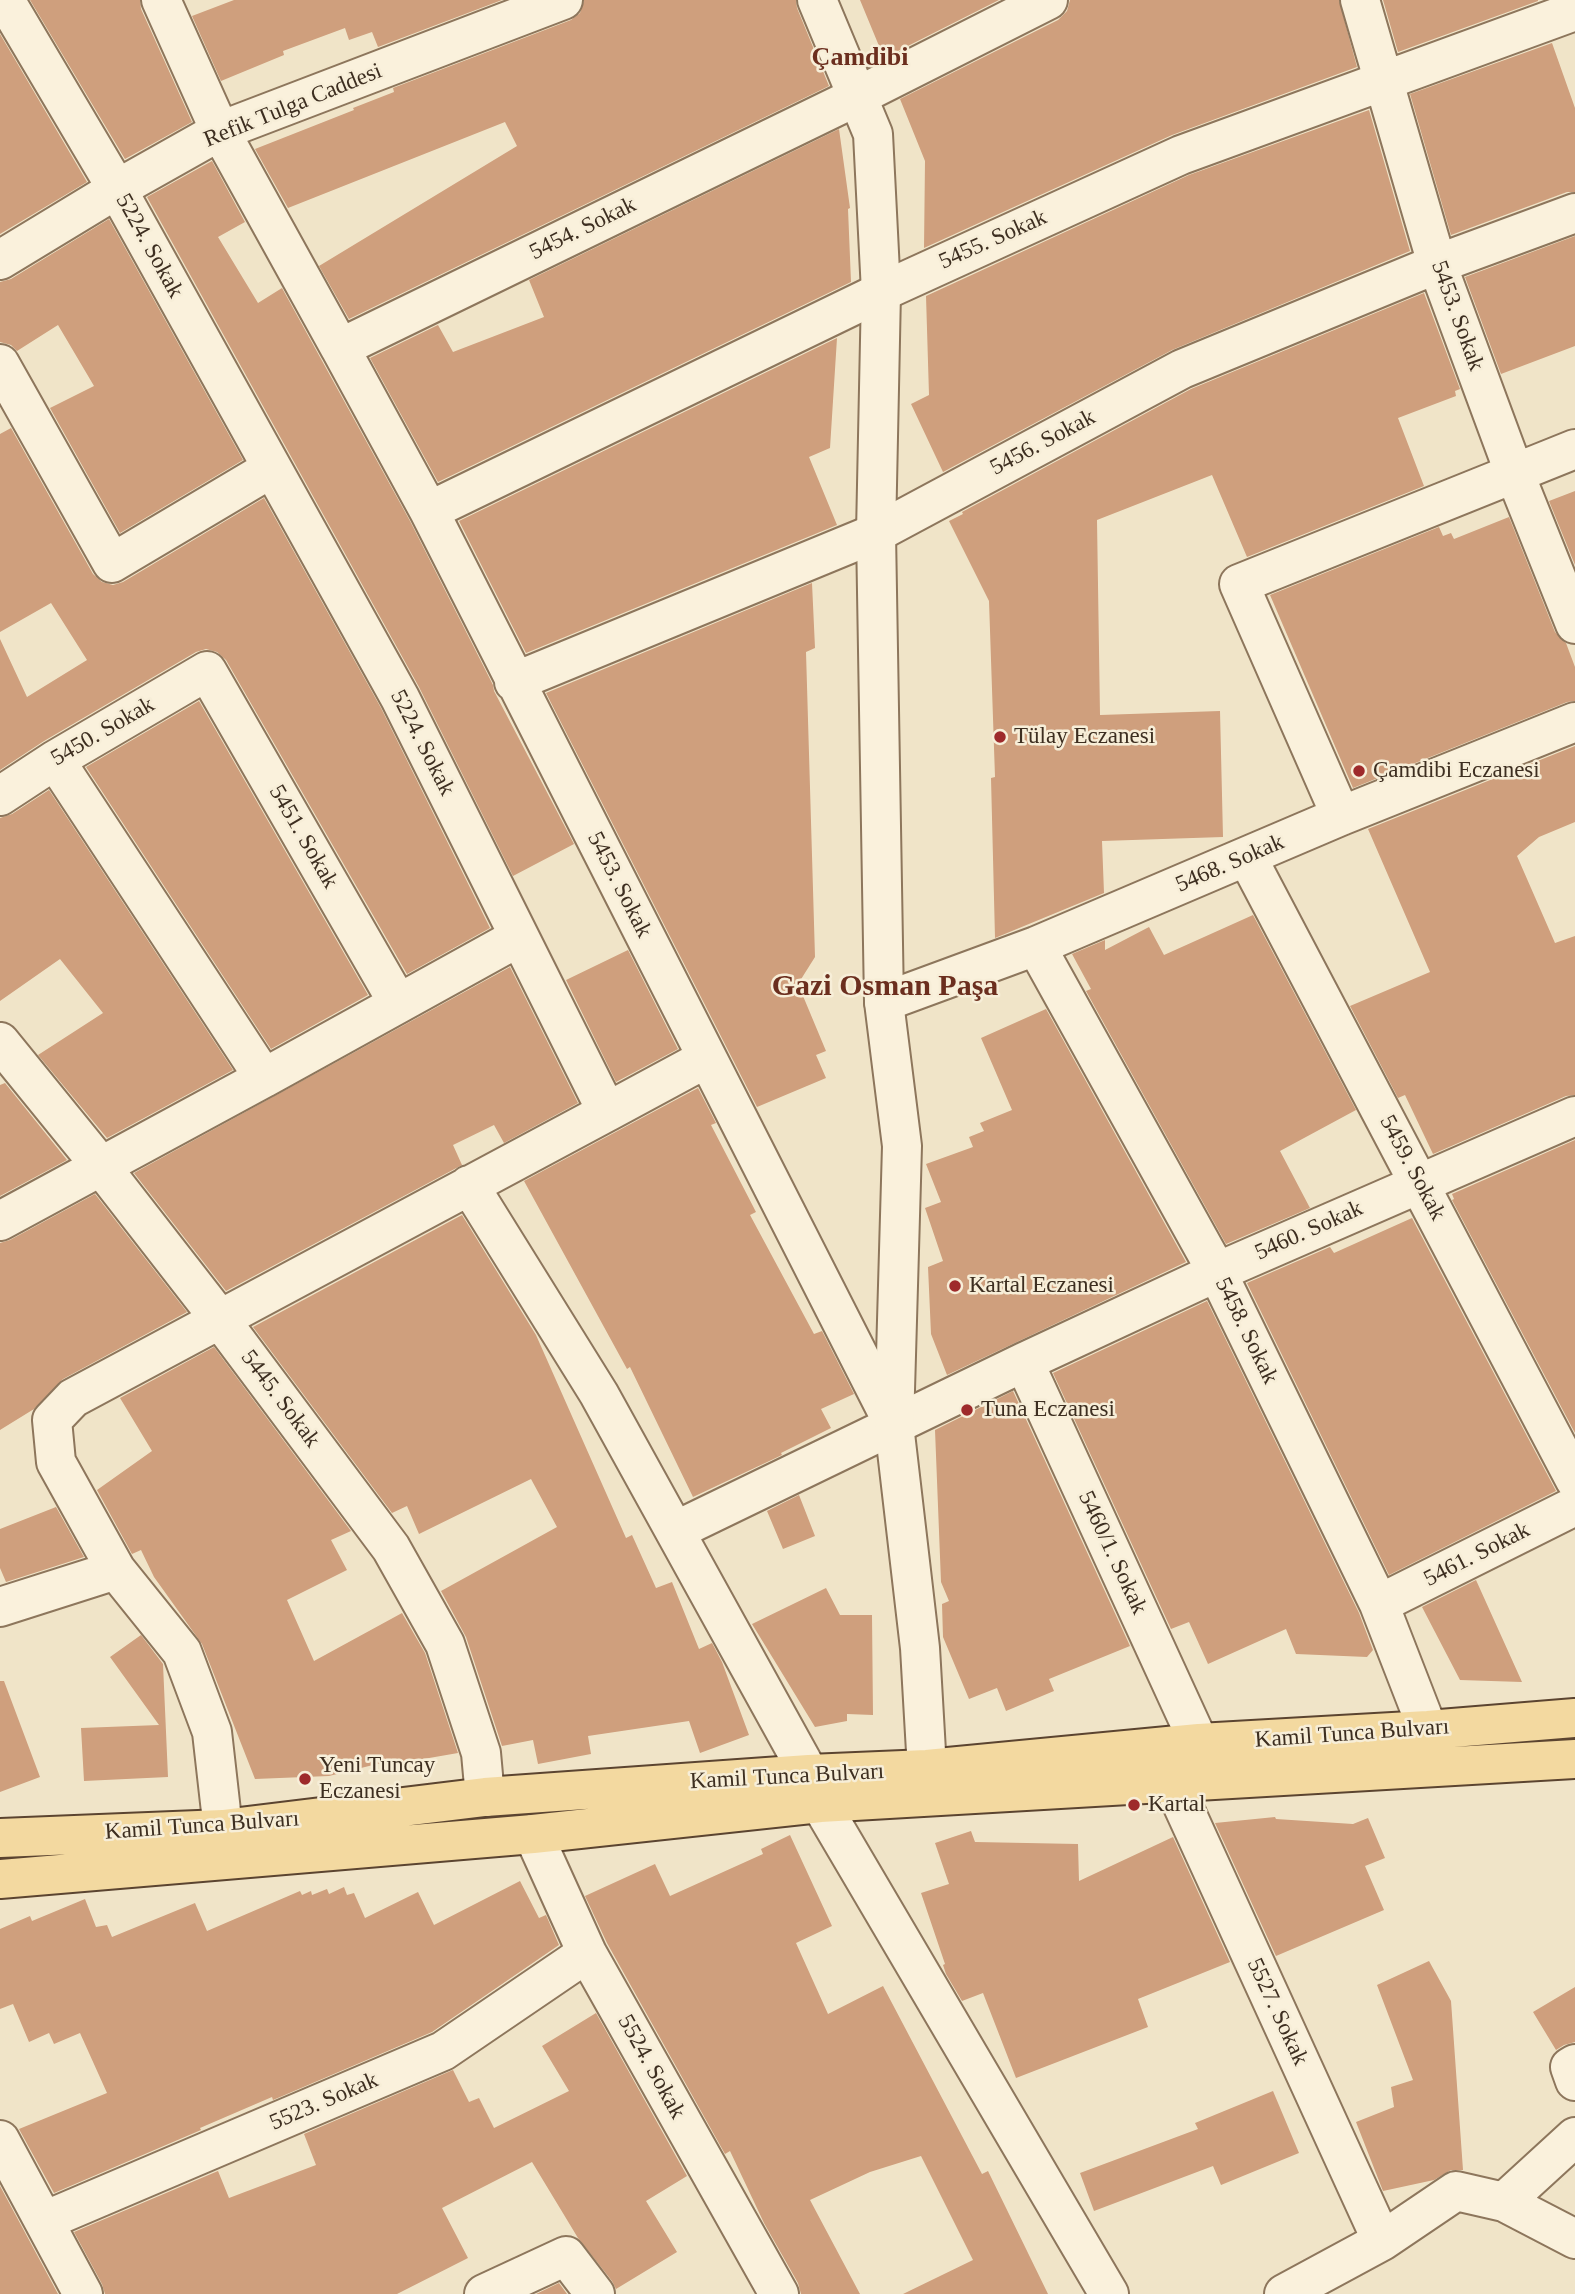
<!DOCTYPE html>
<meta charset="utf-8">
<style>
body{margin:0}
canvas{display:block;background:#f0e4c8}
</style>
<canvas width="1575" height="2294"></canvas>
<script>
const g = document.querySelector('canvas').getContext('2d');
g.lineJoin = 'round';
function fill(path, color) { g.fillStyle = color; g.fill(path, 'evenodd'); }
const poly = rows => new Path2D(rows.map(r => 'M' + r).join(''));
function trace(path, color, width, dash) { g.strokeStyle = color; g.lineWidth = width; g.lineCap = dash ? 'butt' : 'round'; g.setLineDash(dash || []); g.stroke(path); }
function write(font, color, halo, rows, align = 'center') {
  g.font = font + ' Georgia,serif'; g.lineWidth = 5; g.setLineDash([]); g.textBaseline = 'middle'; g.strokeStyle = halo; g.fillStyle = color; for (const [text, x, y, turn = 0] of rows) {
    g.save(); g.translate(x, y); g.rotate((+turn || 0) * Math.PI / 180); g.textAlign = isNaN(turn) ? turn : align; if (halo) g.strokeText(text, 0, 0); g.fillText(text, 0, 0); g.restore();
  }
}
const building = poly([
 [30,0,140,0,141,9,192,122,125,159],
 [234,0,502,0,378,47,372,32,349,40,345,28,283,51,284,55,221,81,192,16],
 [584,0,796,0,797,8,829,86,349,319,319,266,517,146,505,122,288,208,255,149,354,110,353,108,394,92,393,88,571,20,580,13],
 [860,0,999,0,884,58],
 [1070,0,1339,0,1357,67,1172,135,924,248,925,161,900,99,1058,20,1067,11],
 [1383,0,1538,0,1538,1,1398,52],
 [0,34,87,182,0,234],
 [1552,43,1575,108,1575,192,1567,192,1451,235,1410,94],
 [1369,110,1410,251,1172,350,943,472,911,404,929,395,926,296,1189,175],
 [839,129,850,208,848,209,851,282,438,482,370,358,438,325,453,352,544,317,529,280],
 [212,161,245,222,218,237,258,303,282,288,410,521,493,685,494,691,574,844,513,876,419,687,147,197],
 [109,219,243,460,120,533,50,408,94,386,58,325,17,351,11,345,0,342,0,282,11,279],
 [1575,236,1575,346,1501,374,1465,277],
 [1424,293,1460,389,1455,391,1456,396,1398,418,1424,486,1247,557,1212,475,1097,520,1100,715,1220,711,1223,837,1102,841,1104,893,995,938,991,778,995,777,989,601,949,521,963,514,962,512,1191,389],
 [837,338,830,448,809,457,837,525,526,653,459,521],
 [11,428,93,574,102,582,113,585,123,582,264,498,381,708,490,928,407,974,226,660,217,652,206,649,196,652,44,741,0,770,0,639,27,697,87,660,51,603,0,632,0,434],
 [1575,491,1575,565,1549,501],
 [1509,517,1555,632,1566,643,1575,667,1575,701,1567,702,1353,788,1270,595,1439,527,1443,536,1451,533,1454,539],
 [812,583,815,648,806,652,815,957,798,984,826,1051,816,1055,826,1078,757,1107,546,693],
 [199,701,368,995,271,1049,86,767],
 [1575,746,1575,822,1539,837,1517,856,1555,943,1575,936,1575,1095,1566,1096,1433,1154,1405,1095,1398,1098,1350,1006,1430,972,1368,829],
 [49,790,233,1070,107,1138,38,1055,103,1013,60,959,0,1001,0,818,12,814],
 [1253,915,1356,1110,1280,1151,1310,1208,1226,1244,1086,991,1091,989,1072,954,1105,940,1105,950,1149,927,1164,955],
 [628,950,678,1049,616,1082,566,980],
 [510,967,578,1103,504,1143,494,1125,453,1145,462,1165,226,1291,134,1173],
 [1046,1009,1186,1262,947,1375,931,1334,928,1267,943,1261,925,1208,941,1202,926,1164,973,1147,969,1137,984,1131,980,1123,1012,1110,981,1038],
 [5,1083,67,1160,0,1196,0,1085],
 [698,1088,716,1123,711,1125,756,1212,750,1215,814,1334,822,1331,854,1394,821,1409,831,1428,781,1453,782,1455,693,1497,630,1367,627,1369,524,1181],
 [1575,1140,1575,1433,1452,1200,1454,1199,1452,1194],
 [95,1194,187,1312,63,1379,34,1409,0,1430,0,1243,10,1240],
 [462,1215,536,1335,626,1538,632,1535,656,1588,672,1582,699,1649,712,1643,722,1662,749,1735,700,1753,689,1721,588,1736,591,1754,538,1764,533,1740,502,1746,466,1637,441,1591,557,1527,531,1479,419,1534,407,1506,392,1513,253,1327],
 [1412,1218,1556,1491,1389,1575,1247,1283,1330,1247,1334,1253],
 [1207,1301,1359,1613,1373,1650,1367,1657,1296,1654,1286,1629,1208,1664,1189,1622,1171,1629,1053,1373],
 [214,1347,351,1531,331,1540,347,1570,287,1600,314,1661,402,1613,425,1653,458,1753,383,1766,381,1763,329,1776,255,1779,202,1644,154,1577,141,1550,132,1554,97,1490,152,1451,120,1398],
 [1013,1391,1130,1646,1049,1679,1054,1691,1006,1711,997,1688,969,1699,943,1637,942,1604,949,1601,941,1582,935,1430],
 [799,1495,815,1536,783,1549,767,1511],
 [56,1507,84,1557,6,1582,0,1568,0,1529],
 [1476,1580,1522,1682,1460,1680,1422,1607],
 [826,1588,840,1615,872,1615,873,1715,847,1714,847,1721,815,1727,752,1624],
 [141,1635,163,1664,168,1777,84,1781,81,1728,159,1725,110,1657],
 [0,1681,4,1681,40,1777,0,1792],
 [1275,1817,1276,1819,1353,1824,1368,1818,1385,1858,1365,1866,1384,1910,1276,1956,1215,1823],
 [971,1831,975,1842,1078,1844,1079,1881,1173,1837,1230,1962,1138,1999,1148,2027,1016,2078,983,1993,962,2001,946,1974,943,1965,945,1964,921,1893,949,1884,935,1843],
 [790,1835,832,1926,796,1943,828,2014,883,1986,982,2174,988,2171,1048,2294,903,2294,973,2260,921,2156,870,2172,810,2200,860,2294,801,2294,798,2283,764,2223,730,2151,725,2154,607,1943,585,1896,655,1864,670,1896,763,1854,761,1849],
 [520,1881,539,1918,546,1915,559,1945,432,2032,273,2100,272,2097,200,2128,201,2130,54,2193,19,2129,107,2093,80,2033,54,2044,49,2033,29,2042,13,2004,0,2009,0,1929,30,1916,32,1921,85,1899,96,1927,107,1925,112,1937,195,1903,207,1931,300,1891,302,1895,311,1891,312,1895,327,1889,329,1894,344,1887,347,1895,354,1893,365,1918,418,1892,434,1925],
 [1429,1961,1451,2001,1463,2170,1451,2170,1434,2180,1383,2191,1356,2122,1394,2107,1391,2087,1413,2080,1377,1985],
 [1575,1987,1575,2042,1564,2045,1556,2050,1533,2012],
 [596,2013,687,2176,646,2201,677,2252,616,2289,612,2281,578,2238,532,2162,442,2208,468,2258,397,2294,105,2294,102,2284,74,2232,218,2171,229,2198,316,2165,304,2134,453,2070,469,2102,479,2098,494,2128,569,2091,542,2046],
 [1273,2091,1299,2153,1221,2185,1213,2166,1094,2211,1080,2173,1198,2129,1195,2123],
 [0,2186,58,2294,0,2294],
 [559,2283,567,2294,536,2294]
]);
const minor = poly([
 [5,0,117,189,400,698,607,1112,73,1398,52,1420,56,1462,116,1570],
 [161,0,220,131,340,348,858,96,1048,0],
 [1360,0,1437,264,1514,472,1575,624],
 [0,260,117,189,220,131,563,0],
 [340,348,429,511,894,1425],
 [0,364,112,563,272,468],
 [429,511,881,292,1181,155,1575,11],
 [514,682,876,533,1182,369,1437,264,1575,213],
 [0,796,55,760,207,671,398,1003],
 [1341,816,1239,584,1575,449],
 [1247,857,1575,1480],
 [1036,946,1217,1272,1379,1604,1428,1730],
 [884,1002,1036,946,1341,816,1575,722],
 [0,1042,100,1165,219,1318,391,1548,445,1644,481,1753,485,1797],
 [264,1078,519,937],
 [607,1112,707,1058],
 [469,1185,599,1394,809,1774],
 [0,1221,264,1078,55,760],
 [1024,1362,1199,1743],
 [675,1531,1024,1362,1217,1272,1575,1116],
 [1379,1604,1575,1506],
 [0,1607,116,1570,182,1652,212,1732,223,1829],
 [1172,1782,1382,2241],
 [820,1803,1109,2294],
 [533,1834,587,1953,779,2294],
 [1575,2064,1570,2067,1575,2081],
 [0,2140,83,2294],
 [1504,2202,1575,2137],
 [44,2221,443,2051,587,1953],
 [484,2294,566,2256,595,2294],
 [1284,2294,1382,2241,1456,2191,1504,2202,1575,2239]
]);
const tertiary = poly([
 [817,0,873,134,881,292,876,533,884,1002,902,1146,894,1425,920,1648,927,1769]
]);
const primary = poly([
 [0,1838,223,1829,485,1797,809,1774,927,1769,1199,1743,1428,1730,1575,1718],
 [0,1879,533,1834,820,1803,1575,1759]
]);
const markers = [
 [1000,737,7,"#9e2a2b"],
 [1359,771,7,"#9e2a2b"],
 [955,1286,7,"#9e2a2b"],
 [967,1410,7,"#9e2a2b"],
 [305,1779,7,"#9e2a2b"],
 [1134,1805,7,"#9e2a2b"]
];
const streetNames = [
 ["Refik Tulga Caddesi",293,106,-22],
 ["5454. Sokak",583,229,-26],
 ["5455. Sokak",993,240,-24],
 ["5224. Sokak",149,246,61],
 ["5453. Sokak",1457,316,70],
 ["5456. Sokak",1043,443,-28],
 ["5450. Sokak",103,732,-30],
 ["5224. Sokak",422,743,63],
 ["5451. Sokak",303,837,60],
 ["5468. Sokak",1230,864,-23],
 ["5453. Sokak",619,885,63],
 ["5459. Sokak",1412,1168,62],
 ["5460. Sokak",1309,1231,-24],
 ["5458. Sokak",1246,1331,64],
 ["5445. Sokak",280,1399,53],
 ["5460/1. Sokak",1112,1553,65],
 ["5461. Sokak",1477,1555,-27],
 ["Kamil Tunca Bulvarı",1352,1734,-4],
 ["Kamil Tunca Bulvarı",787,1777,-3],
 ["Kamil Tunca Bulvarı",202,1826,-4],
 ["5527. Sokak",1277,2012,65],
 ["5524. Sokak",651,2067,61],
 ["5523. Sokak",324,2102,-23]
];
const poiNames = [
 ["Tülay Eczanesi",1014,737],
 ["Çamdibi Eczanesi",1373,771],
 ["Kartal Eczanesi",969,1286],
 ["Tuna Eczanesi",981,1410],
 ["Yeni Tuncay",319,1766],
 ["Eczanesi",319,1792],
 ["Kartal",1148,1805]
];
const quarterNames = [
 ["Çamdibi",860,58]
];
const districtNames = [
 ["Gazi Osman Paşa",885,987]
];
fill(building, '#cf9f7d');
trace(minor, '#8d765c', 42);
trace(tertiary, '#8d765c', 42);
trace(primary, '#5b4430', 42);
trace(minor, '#faf1dc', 38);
trace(tertiary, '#faf1dc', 38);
trace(primary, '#f3d9a0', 38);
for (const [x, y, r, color] of markers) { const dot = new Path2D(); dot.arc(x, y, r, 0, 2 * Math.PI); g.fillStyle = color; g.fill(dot); trace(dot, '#f7eed8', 2.5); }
write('23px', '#3d2e20', '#f7eed8', streetNames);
write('23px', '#3d2e20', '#f7eed8', poiNames, 'left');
write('bold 26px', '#6b2e1e', '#f7eed8', quarterNames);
write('bold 30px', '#6b2e1e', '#f7eed8', districtNames);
</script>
